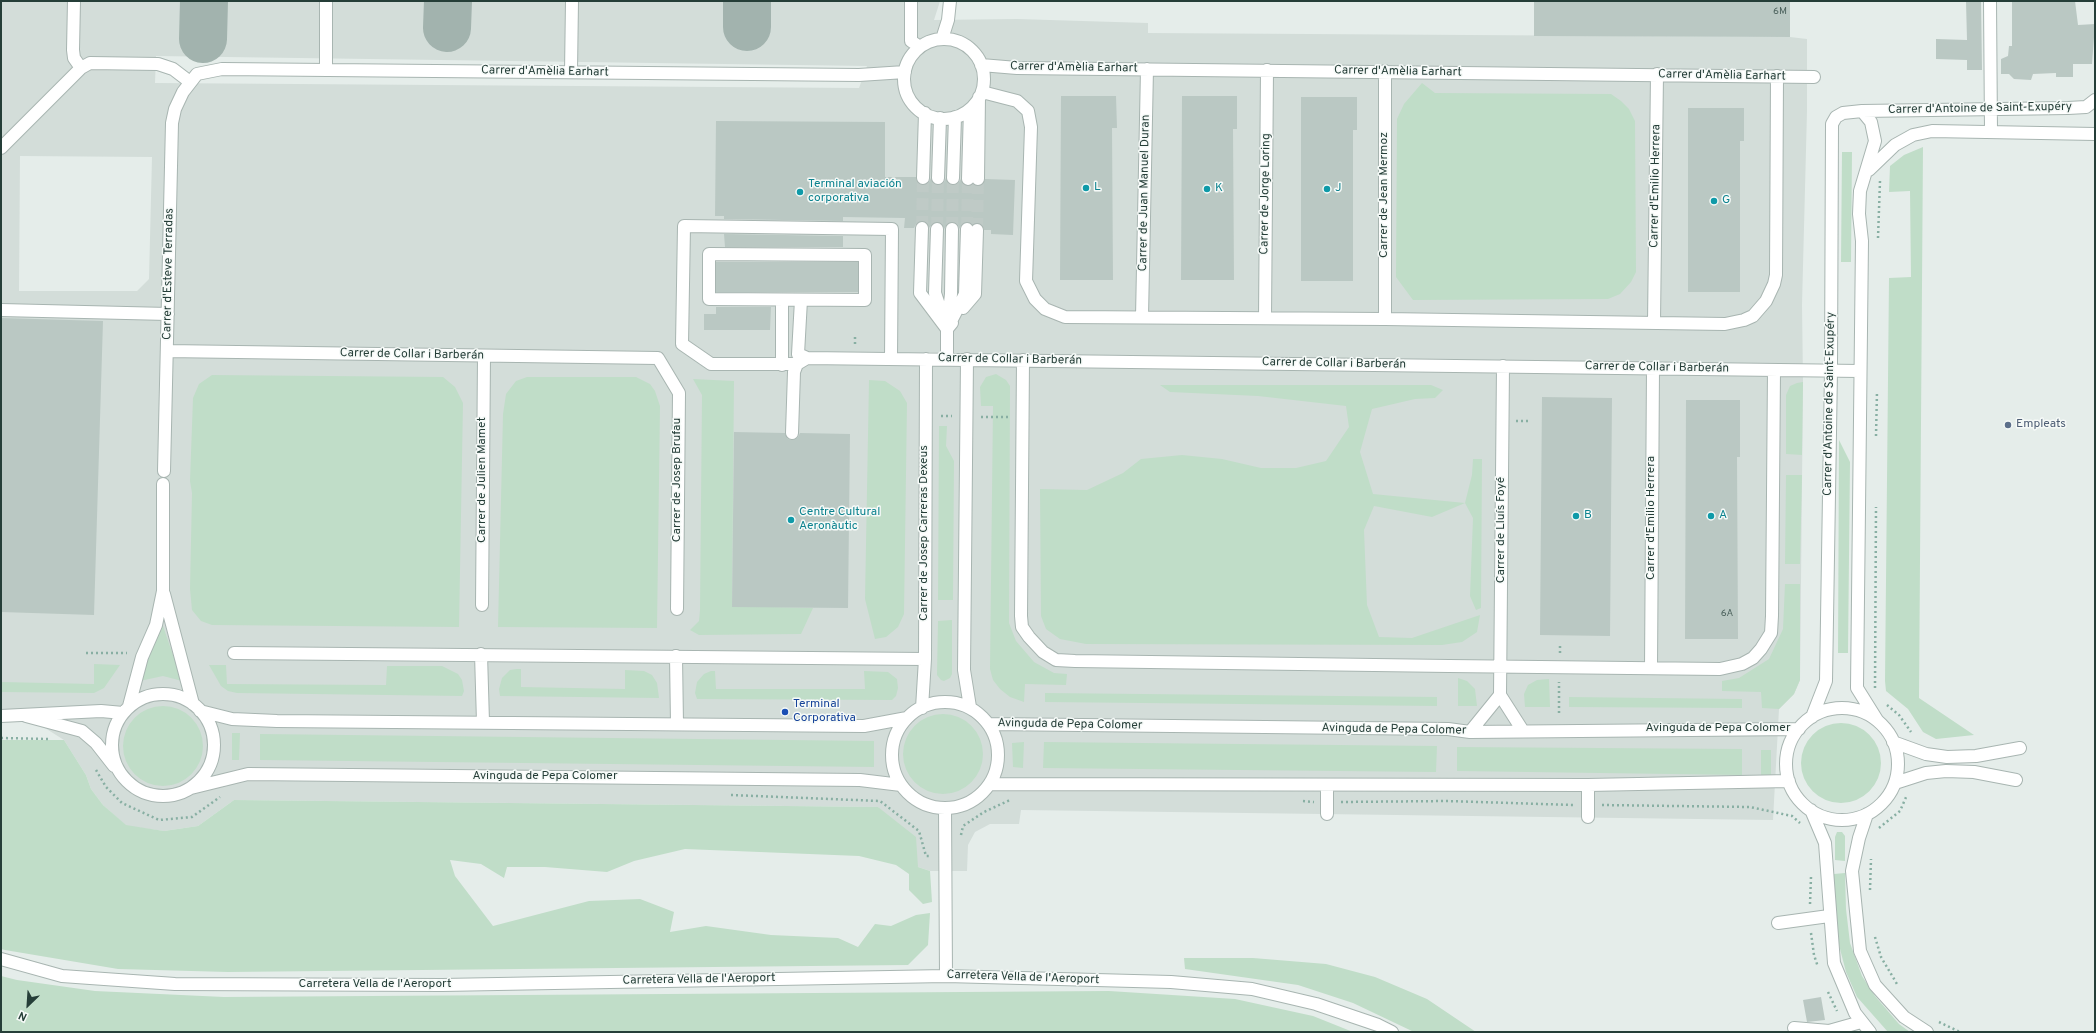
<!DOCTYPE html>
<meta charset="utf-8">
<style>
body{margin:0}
#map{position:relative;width:2096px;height:1033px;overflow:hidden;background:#e5edea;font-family:Overpass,sans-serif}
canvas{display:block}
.frame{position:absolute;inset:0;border:2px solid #253e38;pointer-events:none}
.north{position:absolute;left:8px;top:985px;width:40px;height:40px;-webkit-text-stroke:3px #f6faf8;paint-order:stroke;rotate:205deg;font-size:11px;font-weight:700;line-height:16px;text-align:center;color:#253e38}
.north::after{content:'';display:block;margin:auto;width:14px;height:18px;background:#253e38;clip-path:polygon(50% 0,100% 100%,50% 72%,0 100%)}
</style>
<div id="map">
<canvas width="2096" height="1033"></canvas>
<div class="frame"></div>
<div class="north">N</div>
</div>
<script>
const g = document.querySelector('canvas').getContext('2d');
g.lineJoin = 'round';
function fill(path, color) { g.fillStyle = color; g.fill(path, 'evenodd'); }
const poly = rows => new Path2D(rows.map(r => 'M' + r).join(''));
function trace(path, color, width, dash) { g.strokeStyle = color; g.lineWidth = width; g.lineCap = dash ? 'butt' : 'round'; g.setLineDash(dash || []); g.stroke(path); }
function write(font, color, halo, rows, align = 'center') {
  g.font = font + ' Overpass,sans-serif'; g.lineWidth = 3; g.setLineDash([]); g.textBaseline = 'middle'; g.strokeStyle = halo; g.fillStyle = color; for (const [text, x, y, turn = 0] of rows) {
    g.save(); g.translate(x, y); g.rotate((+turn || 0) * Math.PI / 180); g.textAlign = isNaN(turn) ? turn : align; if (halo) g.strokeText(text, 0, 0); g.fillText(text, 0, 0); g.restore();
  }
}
const built = poly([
 [1,1,940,1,934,20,1017,19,1148,23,1148,33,1790,37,1807,39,1807,111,1802,305,1803,382,1800,680,1794,694,1779,709,1773,820,1021,810,1019,824,990,824,975,832,968,845,967,871,930,871,918,867,878,807,234,800,198,826,164,831,126,826,103,805,91,789,86,775,64,740,26,716,1,716],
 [156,56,867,66,859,88,155,83],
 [20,156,152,157,149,279,137,291,19,291]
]);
const green = poly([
 [1422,83,1435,93,1611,94,1621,101,1629,109,1635,121,1636,272,1631,282,1620,294,1608,299,1413,300,1396,277,1397,119,1404,104],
 [1923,147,1919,698,1974,735,1936,739,1923,732,1908,709,1886,691,1885,681,1889,278,1911,277,1910,191,1889,192,1890,166,1904,155],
 [1842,152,1852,152,1851,262,1841,262],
 [996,374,1006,380,1010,386,1009,623,1016,641,1034,662,1054,673,1067,674,1066,685,1025,684,1024,702,1010,697,1000,689,993,680,990,669,993,406,981,406,980,387,986,377],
 [212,375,443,377,455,387,463,403,459,627,212,625,201,621,192,610,190,589,192,493,190,481,193,398,199,384],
 [527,377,636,377,650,384,655,391,660,406,657,628,498,627,503,414,506,394,516,381],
 [693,379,734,381,732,606,813,608,801,634,699,635,690,630,699,621,700,610,702,395],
 [869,380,885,381,900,391,907,403,904,614,898,627,886,637,875,639,865,599],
 [1803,382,1802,455,1786,454,1786,395,1790,386,1797,383],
 [1160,385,1431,385,1443,390,1435,398,1415,399,1372,409,1360,452,1373,494,1465,503,1472,475,1473,459,1482,459,1481,608,1476,610,1470,596,1473,518,1465,503,1432,517,1374,506,1364,530,1367,605,1379,637,1412,638,1480,615,1477,632,1462,642,1442,645,1086,644,1060,639,1046,629,1041,616,1040,489,1087,490,1123,473,1141,459,1182,455,1222,459,1261,468,1296,468,1326,461,1349,427,1346,406,1258,396,1170,392],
 [939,426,947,426,946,446,954,461,953,600,938,600],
 [1839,440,1850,462,1848,653,1838,653],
 [1786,475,1802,475,1800,564,1785,564],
 [1785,584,1800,584,1800,680,1794,694,1779,709,1762,708,1761,692,1722,691,1722,681,1739,678,1769,659,1783,629],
 [952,620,952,674,950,678,944,681,941,680,937,675,938,621],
 [162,623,182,681,163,676,140,681],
 [94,664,120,665,104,688,94,693,1,692,1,682,94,684],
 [209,665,226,665,227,684,386,685,387,666,442,666,458,674,462,680,464,691,462,696,237,693,228,691,221,686],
 [517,669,521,669,521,687,625,689,625,670,644,671,652,675,657,683,659,698,500,696,499,689,502,678,510,670],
 [711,671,715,671,716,689,865,689,864,671,888,672,897,679,898,688,896,696,892,700,697,699,695,693,697,682,704,674],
 [1458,678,1467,681,1475,689,1477,706,1458,706],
 [1549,679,1550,707,1525,707,1524,694,1528,685,1537,680],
 [1045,693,1437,697,1437,706,1045,702],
 [1569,697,1742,699,1742,708,1569,707],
 '123 746a40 40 0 1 1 80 0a40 40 0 1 1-80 0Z',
 '903 754a40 40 0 1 1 80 0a40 40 0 1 1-80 0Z',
 '1801 763a40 40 0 1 1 80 0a40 40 0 1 1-80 0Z',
 [232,733,240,733,239,760,232,760],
 [260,734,874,741,874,767,260,760],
 [1,740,64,740,86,775,91,789,103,805,126,825,164,831,198,826,234,800,878,807,916,837,918,867,930,871,932,902,923,904,909,890,909,874,896,865,859,856,685,849,634,861,607,872,545,867,507,867,504,878,481,864,450,860,455,876,493,926,589,901,640,899,674,912,670,932,706,926,771,935,838,938,858,947,875,924,891,926,916,915,930,913,928,945,908,965,228,972,118,969,5,950,1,949],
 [1024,742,1023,768,1013,767,1012,743],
 [1044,742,1437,746,1436,772,1043,768],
 [1457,747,1742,749,1742,775,1457,771],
 [1761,750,1771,750,1771,776,1761,776],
 [1837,832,1842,832,1845,836,1845,861,1835,860,1835,837],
 [1845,873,1846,909,1850,943,1862,976,1875,996,1899,1024,1910,1032,1888,1032,1857,997,1846,972,1840,949,1834,918,1834,874],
 [1184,958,1253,958,1326,964,1375,977,1427,999,1476,1032,1414,1032,1353,1003,1298,985,1185,969],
 [1,976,17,980,95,991,224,997,1109,991,1235,999,1313,1016,1353,1032,1,1032]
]);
const taxiway = poly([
 [747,27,747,1],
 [447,28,448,1],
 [203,39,204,1]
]);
const building = poly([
 [1534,1,1790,1,1790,37,1534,36],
 [1966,1,1981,1,1982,70,1967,70,1967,60,1936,59,1936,39,1967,40],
 [2012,1,2075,1,2078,25,2095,24,2092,64,2073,64,2073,77,2056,77,2056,73,2033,74,2031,80,2014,79,2009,74,2001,74,2001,59,2008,56,2009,46,2012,46],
 [1061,96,1116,96,1117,128,1112,128,1113,280,1060,280],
 [1182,96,1237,96,1237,129,1233,129,1234,280,1181,280],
 [1301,97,1357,97,1357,130,1353,130,1353,281,1301,281],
 [1688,108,1744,108,1744,141,1740,141,1740,292,1688,292],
 [716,121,885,122,885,177,916,177,917,182,923,185,929,182,931,178,934,184,938,185,944,182,946,178,949,184,953,185,959,182,961,179,964,185,968,186,973,184,981,186,985,179,1015,180,1013,235,991,234,991,230,984,230,981,223,973,224,968,222,963,223,959,229,958,225,952,222,948,223,944,229,941,222,934,222,929,228,926,222,922,221,916,224,914,228,904,228,905,218,843,217,843,221,724,219,724,216,715,216],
 [724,234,843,236,843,247,725,247],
 [716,262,858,262,858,292,716,292],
 [716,307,771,307,770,330,704,330,704,314,716,314],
 [1,318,103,321,94,615,1,612],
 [1542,397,1612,398,1610,636,1540,635],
 [1686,400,1740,400,1740,457,1737,457,1738,639,1685,639],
 [734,432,785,433,788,439,792,440,798,437,800,433,850,434,848,608,732,607],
 [1821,997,1825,1020,1807,1022,1803,1000]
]);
const minorTunnel = poly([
 [922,228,923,178],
 [937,229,938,178],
 [952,229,953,178],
 [967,229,968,179],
 [977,230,978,179]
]);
const path = poly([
 [1878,238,1880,181],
 [855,344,855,336],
 [941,416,952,416],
 [981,417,1008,417],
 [1516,421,1529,421],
 [1876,436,1877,391],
 [86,653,127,653],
 [1560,653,1560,646],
 [1875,688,1876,507],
 [1887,705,1899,715,1911,732],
 [1559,713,1559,682],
 [1,738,49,739],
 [96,770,106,787,122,803,159,820,192,817,220,797],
 [731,795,880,801,919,831,926,856,930,856],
 [1303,801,1314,802],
 [1341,802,1447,801,1573,805],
 [1602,805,1750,807,1792,816,1800,823],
 [1879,828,1900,811,1907,795],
 [961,835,963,826,984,812,1010,800],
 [1870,890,1871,859],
 [1810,904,1811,877],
 [1811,933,1814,955,1818,967],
 [1875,937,1881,957,1897,984],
 [1828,992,1837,1011],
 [1939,1022,1960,1032]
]);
const minor = poly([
 [74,1,73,50,74,58,81,68],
 [911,1,911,41,920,47],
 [1990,1,1991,132],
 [942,39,948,20,950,1],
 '904 79a40 40 0 1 1 80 0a40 40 0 1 1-80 0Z',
 [981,65,1017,68,1814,77],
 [326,70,326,1],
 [571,72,572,1],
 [982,92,1017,101,1028,111,1031,127,1026,281,1035,299,1045,309,1065,317,1385,319,1725,324,1744,320,1753,316,1766,301,1774,284,1776,275,1777,76],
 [1862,111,1871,122,1875,141,1860,191,1859,214,1862,241,1857,688,1877,720],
 [1,148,81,68,90,63,158,64,173,69,190,82],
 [1869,170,1895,145,1913,135,1932,131,2095,134],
 [923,178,925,113],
 [938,178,940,118],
 [953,178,955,117],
 [968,179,970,109],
 [978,179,979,97],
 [922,228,920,293,947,329,965,294,967,229],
 [937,229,935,293,947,329,951,294,952,229],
 [709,254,865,255,865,300,709,299,709,254],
 [801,300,798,354,807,358,1860,371],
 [963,308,975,294,977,230],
 [1,310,168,314],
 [1142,317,1147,69],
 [1265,318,1267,70],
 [1385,319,1385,71],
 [1654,322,1657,74],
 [167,351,658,358,679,393,677,609],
 [807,358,797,364,711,364,682,344,684,226,892,229,891,359],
 [947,359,947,329,952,323],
 [967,359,964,670,970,707],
 [1023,360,1021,616,1022,627,1029,637,1043,652,1056,660,1075,661,1449,666,1720,669,1742,664,1753,658,1761,649,1771,633,1772,616,1774,370],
 [782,365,782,300],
 [1503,366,1500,695,1523,731],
 [792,433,794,372,797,364],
 [164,471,172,123,175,109,183,92,197,74,222,69,859,75,905,72],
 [164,594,193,704],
 [482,605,484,356],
 [234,653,925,659],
 [481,654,483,722],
 [676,656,677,724],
 [1651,668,1653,368],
 '112 745a51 51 0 1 1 102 0a51 51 0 1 1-102 0Z',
 '892 755a53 53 0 1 1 106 0a53 53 0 1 1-106 0Z',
 [129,706,142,657,156,625,163,591,163,484],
 [922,708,925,659,926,359],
 '1786 764a56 56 0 1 1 112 0a56 56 0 1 1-112 0Z',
 [200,711,232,719,277,721,864,726,907,718],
 [1,716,101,711,123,713],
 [26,716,82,731,96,743,114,766],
 [1812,717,1826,681,1831,370,1832,124,1836,117,1843,113,1862,111,2068,108,2086,107,2095,100],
 [989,724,1448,729,1470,732,1799,729],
 [1470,732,1500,695],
 [1893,742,1926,754,1947,757,1976,756,2020,748],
 [1895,783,1926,773,1946,771,1974,772,2016,780],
 [990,784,1588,785,1789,781],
 [1327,785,1327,814],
 [191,788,248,774,860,780,901,785],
 [945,808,946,976],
 [1811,810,1825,843,1834,963,1855,1013,1870,1032],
 [1867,814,1859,838,1852,871,1860,951,1875,985,1904,1017,1927,1032],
 [1588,817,1588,785],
 [1778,923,1829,916],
 [1,959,62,976,175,984,442,985,946,976,1171,982,1252,989,1316,1004,1378,1025,1392,1032],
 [1794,1028,1829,1031,1861,1022]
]);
const markers = [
 [1086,188,4,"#0f9aa8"],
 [1207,189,4,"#0f9aa8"],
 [1327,189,4,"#0f9aa8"],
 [800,192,4,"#0f9aa8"],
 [1714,201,4,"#0f9aa8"],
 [2008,425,4,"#5c6f8a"],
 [1576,516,4,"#0f9aa8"],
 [1711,516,4,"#0f9aa8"],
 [791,520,4,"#0f9aa8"],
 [785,712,4,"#1a4fb4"]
];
const numberNames = [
 ["6M",1780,12],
 ["6A",1727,614]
];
const streetNames = [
 ["Carrer d'Amèlia Earhart",1074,68,1],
 ["Carrer d'Amèlia Earhart",545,72,1],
 ["Carrer d'Amèlia Earhart",1398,72,1],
 ["Carrer d'Amèlia Earhart",1722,76,1],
 ["Carrer d'Antoine de Saint-Exupéry",1980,109,-1],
 ["Carrer d'Emilio Herrera",1656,186,-89],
 ["Carrer de Juan Manuel Duran",1145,193,-89],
 ["Carrer de Jorge Loring",1266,194,-89],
 ["Carrer de Jean Mermoz",1385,195,-90],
 ["Carrer d'Esteve Terradas",169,274,-89],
 ["Carrer de Collar i Barberán",412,355,1],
 ["Carrer de Collar i Barberán",1010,360,1],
 ["Carrer de Collar i Barberán",1334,364,1],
 ["Carrer de Collar i Barberán",1657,368,1],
 ["Carrer d'Antoine de Saint-Exupéry",1830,404,-89],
 ["Carrer de Julien Mamet",483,480,-90],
 ["Carrer de Josep Brufau",678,480,-90],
 ["Carrer d'Emilio Herrera",1652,518,-90],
 ["Carrer de Lluís Foyé",1502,530,-90],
 ["Carrer de Josep Carreras Dexeus",925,533,-90],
 ["Avinguda de Pepa Colomer",1070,725,1],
 ["Avinguda de Pepa Colomer",1718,729],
 ["Avinguda de Pepa Colomer",1394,730,1],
 ["Avinguda de Pepa Colomer",545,777],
 ["Carretera Vella de l'Aeroport",1023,978,2],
 ["Carretera Vella de l'Aeroport",699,980,-1],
 ["Carretera Vella de l'Aeroport",375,985]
];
const cultureNames = [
 ["Terminal aviación",808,185],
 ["corporativa",808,199],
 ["L",1094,188],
 ["K",1215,189],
 ["J",1335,189],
 ["G",1722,201],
 ["Centre Cultural",799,513],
 ["Aeronàutic",799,527],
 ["B",1584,516],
 ["A",1719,516]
];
const serviceNames = [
 ["Empleats",2016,425]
];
const transitNames = [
 ["Terminal",793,705],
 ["Corporativa",793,719]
];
fill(built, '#d3ddd9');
fill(green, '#c0ddc8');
trace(taxiway, '#a2b3ae', 48);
fill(building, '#bac8c3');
trace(minorTunnel, '#bfcac6', 12, [12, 6]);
trace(minor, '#a8b5b1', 14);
trace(path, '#88afa3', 2.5, [2, 3]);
trace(minor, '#fff', 12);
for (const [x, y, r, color] of markers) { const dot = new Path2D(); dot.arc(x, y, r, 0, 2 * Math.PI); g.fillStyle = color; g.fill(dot); trace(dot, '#f6faf8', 1.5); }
write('10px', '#4a605b', null, numberNames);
write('12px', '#253e38', '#f6faf8', streetNames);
write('12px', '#0d838f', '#f6faf8', cultureNames, 'left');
write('12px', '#4e5e75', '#f6faf8', serviceNames, 'left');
write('12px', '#164399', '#f6faf8', transitNames, 'left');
</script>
